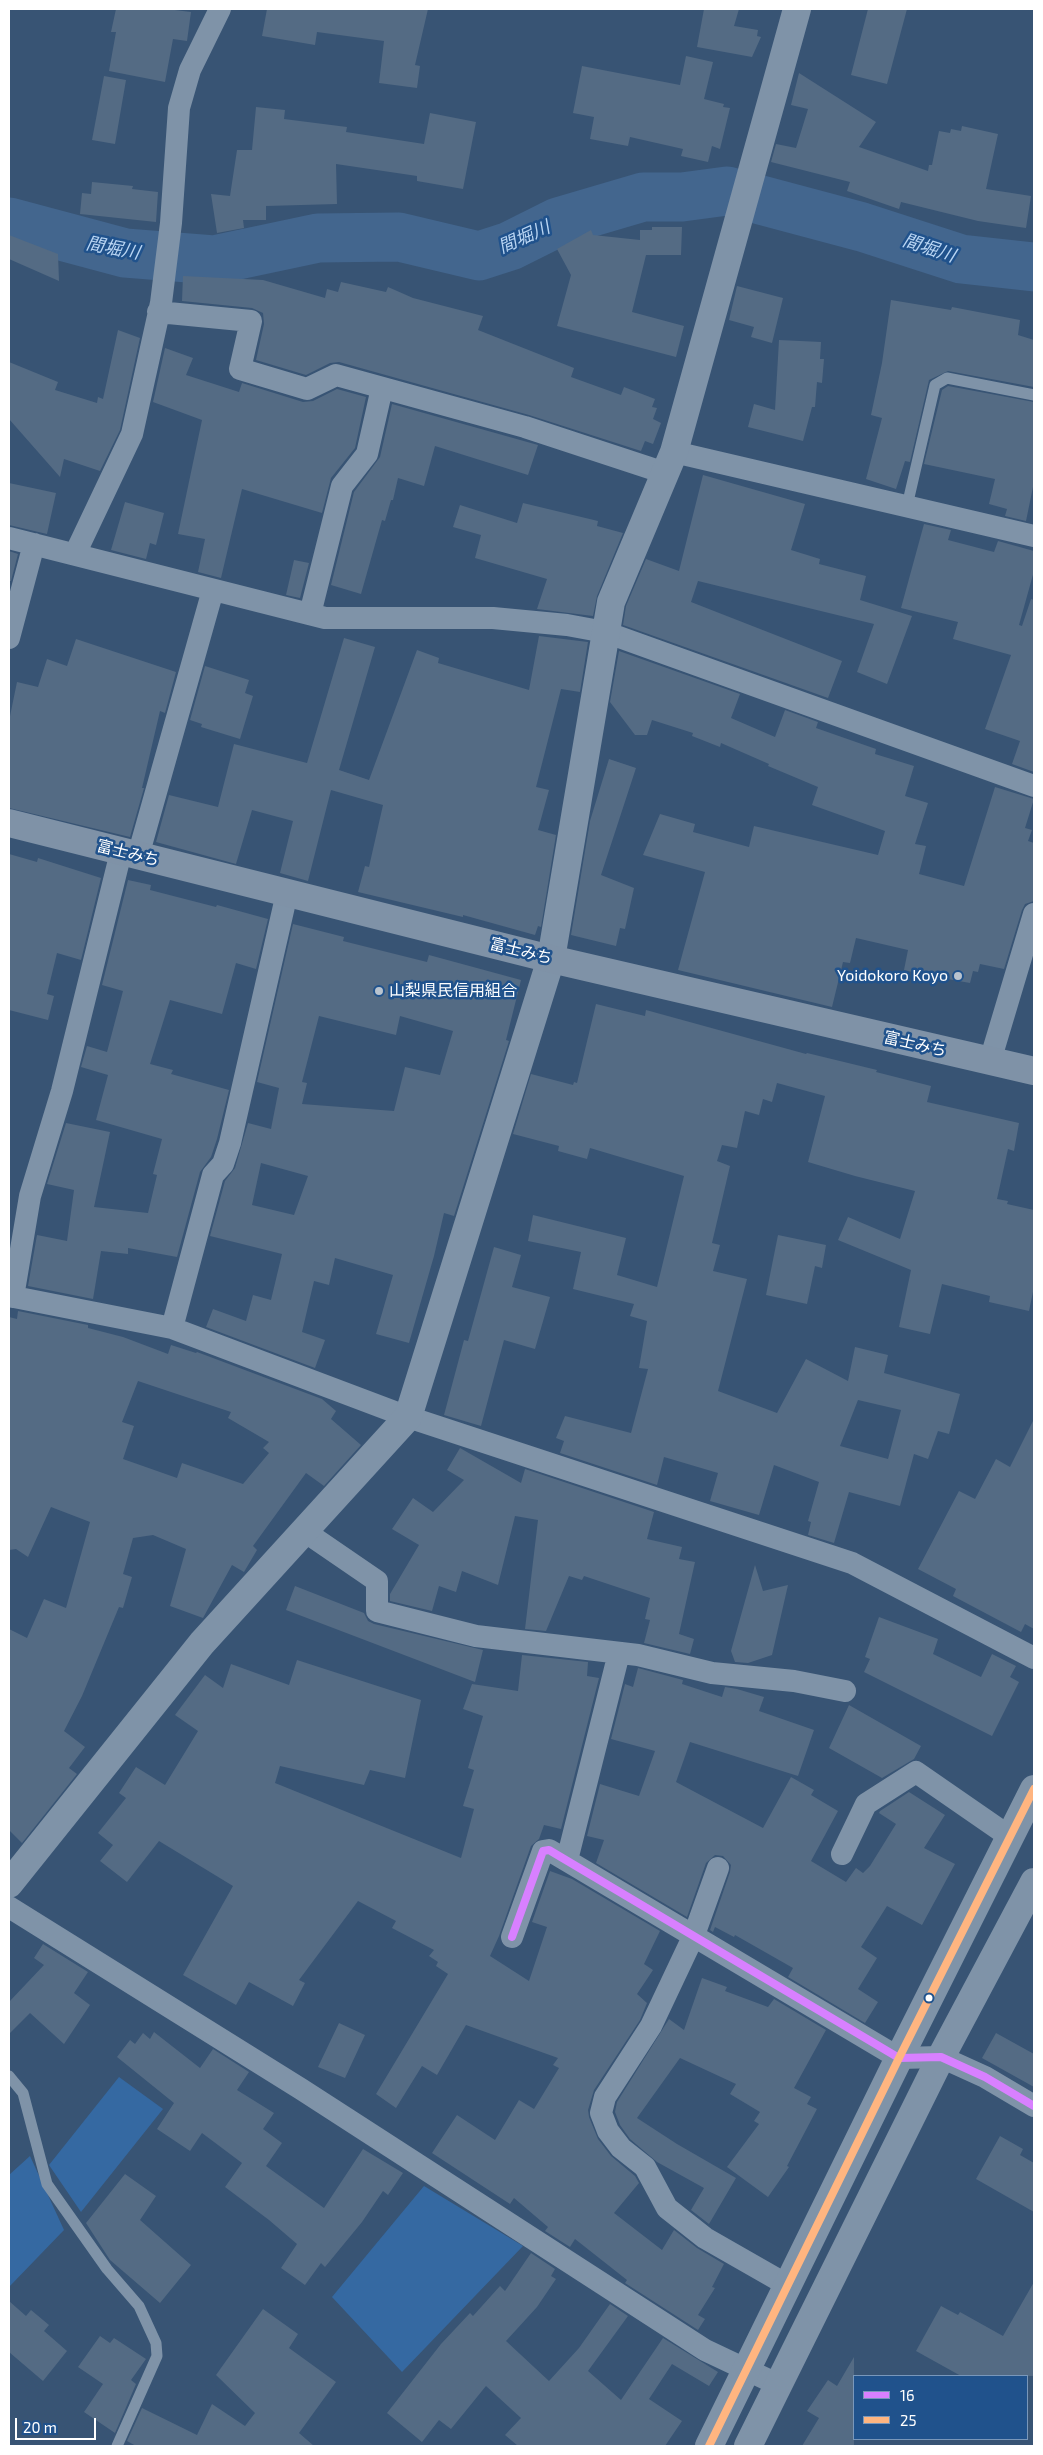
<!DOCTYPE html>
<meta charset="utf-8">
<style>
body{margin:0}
#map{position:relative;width:1043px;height:2455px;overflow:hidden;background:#385474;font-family:"Exo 2",sans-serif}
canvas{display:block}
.frame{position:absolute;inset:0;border:10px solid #fff;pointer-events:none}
.legend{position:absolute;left:853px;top:2375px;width:175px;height:65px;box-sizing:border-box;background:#20528c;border:1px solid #7997ba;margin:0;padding:6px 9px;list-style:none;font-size:15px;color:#fff}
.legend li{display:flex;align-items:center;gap:10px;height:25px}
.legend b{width:25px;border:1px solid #7997ba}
.scale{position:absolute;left:15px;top:2418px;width:81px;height:22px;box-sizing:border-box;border:2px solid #fff;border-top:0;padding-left:6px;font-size:15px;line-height:18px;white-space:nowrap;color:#fff;-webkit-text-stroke:4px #20528c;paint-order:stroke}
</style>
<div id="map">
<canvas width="1043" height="2455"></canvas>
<div class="frame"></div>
<ul class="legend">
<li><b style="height:6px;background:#d880ff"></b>16</li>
<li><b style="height:6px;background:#ffb580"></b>25</li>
</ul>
<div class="scale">20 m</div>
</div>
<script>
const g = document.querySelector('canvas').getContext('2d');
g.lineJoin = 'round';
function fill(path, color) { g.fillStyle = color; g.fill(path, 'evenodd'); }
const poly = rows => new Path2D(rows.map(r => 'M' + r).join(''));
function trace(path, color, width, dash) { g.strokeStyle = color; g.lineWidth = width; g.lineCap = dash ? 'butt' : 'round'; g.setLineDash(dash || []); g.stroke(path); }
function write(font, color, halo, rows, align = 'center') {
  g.font = font + ' "Exo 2","Noto Sans JP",sans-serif'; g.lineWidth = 5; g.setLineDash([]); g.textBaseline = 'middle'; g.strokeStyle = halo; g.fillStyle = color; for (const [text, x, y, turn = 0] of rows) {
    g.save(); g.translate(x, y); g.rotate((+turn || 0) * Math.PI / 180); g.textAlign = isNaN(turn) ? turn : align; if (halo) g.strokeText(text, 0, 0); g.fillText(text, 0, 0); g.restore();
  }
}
const green = poly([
 [119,2077,163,2109,81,2212,49,2165],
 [30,2156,64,2230,9,2287,9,2175],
 [424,2186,523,2246,402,2372,332,2297]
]);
const river = poly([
 [9,222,125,253,214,260,318,238,399,237,479,256,510,246,558,222,643,197,682,197,727,191,862,227,961,259,1034,267]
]);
const building = poly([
 [116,9,167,9,191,12,187,41,173,39,165,82,109,71,116,32,111,32],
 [267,9,428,9,415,65,420,66,417,88,379,83,384,41,317,32,315,45,262,36],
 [704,9,739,9,734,26,758,30,757,36,761,37,752,57,697,47],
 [868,9,907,9,887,84,851,75],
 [686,56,713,62,704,99,724,104,723,107,730,108,720,149,712,146,708,162,681,156,683,149,630,137,628,146,590,139,594,117,573,113,582,66,680,85],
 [799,73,876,122,859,147,928,171,929,165,932,165,939,131,950,133,951,129,961,131,962,126,998,134,986,189,1031,196,1026,228,978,221,901,202,899,209,847,191,850,182,771,162,776,144,796,148,808,109,791,105],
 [104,76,126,80,115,144,92,140],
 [256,107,285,110,284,119,347,127,346,132,424,144,430,113,476,122,463,189,417,181,417,176,336,164,337,204,266,206,266,220,243,220,244,228,217,233,211,194,230,196,237,150,252,150],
 [92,182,133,186,132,189,158,192,156,222,80,214,82,193,91,194],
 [652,227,682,227,681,255,646,255,632,312,684,326,676,357,557,326,571,275,557,249,591,230,593,235,640,240,640,230,652,230],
 [9,235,58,254,59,281,9,259],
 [183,276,263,280,325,298,327,289,338,292,341,282,386,292,388,287,413,298,483,316,478,330,574,368,571,377,621,395,624,387,655,399,652,407,657,408,653,419,661,423,653,444,645,441,641,451,529,415,339,362,330,363,306,375,256,360,264,324,263,313,252,308,182,301],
 [737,286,783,298,772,343,751,337,754,327,729,320],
 [891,300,951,310,952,307,1020,320,1018,335,1034,340,1034,387,948,371,929,380,910,462,905,461,896,489,866,479,882,418,871,415,882,363],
 [118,330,140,338,120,430,100,471,64,459,60,477,9,419,9,362,58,382,55,390,97,403,98,397,103,399],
 [779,340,821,342,820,359,824,359,822,383,817,382,815,407,812,407,803,441,748,427,754,404,775,410],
 [165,348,193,358,186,375,239,392,242,383,303,402,313,401,337,389,366,397,355,448,331,478,322,513,242,489,221,578,198,572,205,539,178,534,202,420,153,402],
 [948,386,1034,402,1034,482,1026,521,1005,516,1007,509,989,504,995,479,924,464,942,390],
 [392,404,538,445,528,475,435,446,424,486,398,478,393,500,391,500,385,521,382,520,361,594,331,585,354,492,380,457],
 [703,475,805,504,791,550,820,559,819,564,866,576,860,600,912,616,887,684,857,672,874,624,698,581,691,602,842,661,828,698,623,625,626,606,646,559,679,571],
 [9,483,56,493,47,534,9,525],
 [125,502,164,513,156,545,150,543,146,559,111,550],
 [523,503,598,521,597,526,623,533,597,596,593,616,537,609,547,579,475,558,481,535,453,527,460,505,517,523],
 [924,524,951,530,948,540,994,552,998,541,1034,551,1034,571,1019,625,1022,626,1031,599,1034,600,1034,772,1012,764,1020,741,985,729,1011,655,953,639,958,622,901,608],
 [9,551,18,554,11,581,9,581],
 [294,560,309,563,300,598,286,595],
 [539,636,588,642,580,692,561,689,536,787,549,790,538,830,556,835,541,927,538,926,535,935,463,915,463,917,358,892,365,866,369,867,383,805,331,790,308,881,280,873,293,821,252,810,236,864,156,842,169,795,218,807,234,744,307,763,344,638,375,647,339,770,369,780,417,650,439,658,438,663,529,690],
 [76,639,176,672,165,713,160,711,142,788,144,788,130,837,9,808,9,721,17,682,38,687,47,659,67,666],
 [619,651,740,694,731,718,775,737,785,710,818,722,816,728,876,749,875,754,914,766,905,796,928,803,915,844,926,846,919,874,964,886,995,787,1034,799,1025,828,1032,830,1028,841,1034,843,1034,901,1025,904,1022,910,1004,969,980,964,978,972,973,971,970,983,925,975,904,970,908,950,856,938,850,963,843,962,832,1007,678,970,705,872,643,855,660,814,695,824,693,832,749,847,754,826,878,855,885,831,812,805,818,787,768,766,769,764,721,743,720,747,692,736,693,733,652,720,647,735,635,735,610,702],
 [205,666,249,680,245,693,253,696,240,739,201,727,202,724,190,720],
 [609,759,636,768,601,875,634,888,625,929,620,928,616,946,571,935,590,821],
 [9,854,37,862,38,858,101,878,81,960,57,953,47,994,54,996,48,1020,9,1010],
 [128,880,151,885,150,890,216,907,217,905,268,919,256,969,236,963,222,1014,170,1000,150,1064,173,1070,171,1074,229,1090,217,1139,211,1157,200,1172,177,1257,128,1248,128,1254,101,1251,93,1299,28,1286,37,1235,67,1241,74,1190,47,1184,66,1123,110,1132,94,1207,148,1213,157,1175,153,1174,162,1139,96,1120,108,1075,81,1067,87,1046,107,1052,123,991,102,985],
 [293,924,344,937,343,941,427,962,429,955,521,980,506,1040,509,1041,454,1216,444,1213,434,1256,409,1343,376,1334,393,1275,335,1258,329,1285,314,1281,302,1332,325,1340,315,1368,206,1327,213,1309,246,1321,253,1295,271,1300,282,1254,210,1236,225,1181,235,1168,248,1123,271,1129,279,1088,257,1082],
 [319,1016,396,1035,400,1016,453,1031,440,1075,405,1067,394,1111,302,1104,307,1083,302,1082],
 [261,1163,308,1176,294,1215,252,1205],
 [596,1004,645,1016,646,1010,806,1054,807,1053,877,1070,876,1072,931,1086,927,1102,1019,1123,1014,1151,1008,1149,997,1199,1008,1201,1007,1204,1034,1210,1034,1287,1029,1311,989,1302,990,1296,942,1284,930,1334,899,1327,911,1270,838,1240,848,1217,900,1239,915,1191,855,1176,808,1162,825,1096,777,1083,772,1102,763,1099,759,1115,745,1111,737,1148,722,1145,717,1161,730,1166,712,1243,720,1245,713,1271,747,1279,718,1391,777,1413,806,1359,848,1381,855,1347,888,1355,884,1373,960,1394,949,1434,938,1431,928,1459,914,1454,900,1506,849,1492,834,1543,808,1535,811,1522,808,1521,819,1482,774,1465,759,1515,710,1501,718,1473,664,1457,657,1485,560,1453,564,1441,556,1438,565,1416,631,1433,648,1369,639,1368,647,1321,630,1316,634,1304,573,1289,581,1252,528,1241,533,1215,626,1238,617,1275,657,1287,684,1176,590,1148,587,1159,558,1151,559,1146,513,1134,531,1074,573,1085,574,1082,577,1083],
 [858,1400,901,1410,888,1459,840,1446],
 [778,1235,826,1245,822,1268,815,1266,807,1304,766,1295],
 [494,1247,521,1255,512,1287,550,1297,535,1349,504,1340,481,1426,444,1415,464,1340,468,1341],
 [18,1311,88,1325,88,1328,123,1337,168,1354,171,1345,196,1353,197,1352,322,1399,336,1411,331,1419,361,1445,324,1486,306,1473,253,1546,257,1550,244,1572,232,1565,203,1618,170,1606,186,1549,153,1535,133,1538,123,1574,132,1577,123,1608,119,1607,82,1696,64,1731,85,1747,69,1768,77,1774,22,1843,9,1830,9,1629,27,1638,44,1599,66,1608,90,1522,51,1507,28,1557,16,1549,9,1550,9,1317,17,1319],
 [138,1381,231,1412,228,1418,269,1442,263,1448,269,1453,243,1484,182,1463,177,1478,123,1459,134,1426,122,1422],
 [1034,1419,1034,1629,1025,1624,1021,1632,953,1596,956,1589,918,1569,959,1491,975,1499,996,1459,1010,1467],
 [460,1448,521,1483,525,1469,654,1512,647,1539,682,1547,679,1559,695,1562,679,1634,694,1639,690,1654,644,1643,650,1620,645,1619,650,1598,584,1576,582,1580,569,1576,546,1631,525,1629,538,1520,515,1516,498,1585,462,1571,456,1592,439,1586,432,1611,390,1601,390,1594,419,1545,392,1529,413,1498,433,1512,464,1480,447,1470],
 [755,1565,763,1591,788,1585,772,1655,748,1663,735,1662,731,1651],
 [295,1586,364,1613,368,1621,374,1624,483,1650,475,1682,286,1610],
 [879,1617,938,1639,933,1654,981,1677,992,1654,1016,1666,1010,1677,1019,1682,992,1736,864,1672,870,1659,865,1657],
 [522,1655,588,1662,587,1676,599,1678,561,1829,544,1825,539,1839,531,1846,499,1936,490,1956,529,1981,547,1927,532,1922,550,1871,572,1879,660,1931,644,1964,653,1970,637,1994,647,2003,640,2020,594,2090,588,2110,589,2117,598,2139,611,2156,635,2176,639,2183,614,2213,662,2250,674,2230,697,2248,724,2264,712,2287,715,2288,698,2315,705,2319,698,2330,625,2283,627,2280,575,2239,570,2247,545,2231,548,2227,514,2198,510,2204,432,2153,457,2115,495,2140,519,2100,534,2109,559,2068,553,2065,558,2058,466,2025,437,2075,422,2066,396,2108,376,2094,448,1974,436,1966,438,1962,429,1956,434,1950,392,1928,396,1921,358,1901,299,1980,305,1983,293,2006,249,1982,236,2005,183,1975,233,1886,159,1841,127,1882,100,1861,113,1845,98,1833,126,1798,119,1793,136,1767,165,1785,198,1731,175,1715,205,1675,223,1688,231,1664,289,1685,297,1660,421,1700,405,1778,370,1770,364,1785,280,1766,275,1783,461,1858,474,1809,463,1806,474,1770,468,1768,483,1716,463,1709,472,1684,518,1691],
 [638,1668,683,1680,682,1684,722,1697,725,1687,737,1689,764,1697,759,1711,814,1730,798,1776,690,1742,676,1782,763,1828,791,1777,814,1790,811,1795,838,1811,811,1861,846,1882,856,1868,863,1873,870,1866,896,1824,879,1813,880,1811,909,1792,945,1815,924,1848,955,1864,922,1925,887,1906,861,1947,877,1958,858,1989,878,2002,865,2023,788,1977,793,1968,735,1935,734,1937,715,1927,713,1932,710,1930,730,1872,731,1865,723,1856,715,1855,706,1863,687,1917,596,1863,604,1840,587,1836,600,1784,639,1796,655,1751,611,1739,625,1684,633,1687],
 [849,1705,921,1746,914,1759,882,1778,829,1748],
 [43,1944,88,1972,74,1993,90,2005,64,2044,30,2013,9,2034,9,2002,44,1965,34,1958],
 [702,1978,727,1987,725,1991,768,2007,774,1999,826,2030,794,2088,811,2097,807,2104,817,2109,787,2166,789,2167,768,2197,727,2167,759,2124,754,2121,760,2112,730,2094,736,2084,680,2058,637,2118,677,2144,736,2178,709,2224,691,2210,704,2188,657,2162,630,2139,620,2125,615,2112,617,2102,669,2019,684,2030],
 [339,2023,365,2035,345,2078,318,2067],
 [154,2032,200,2068,213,2049,249,2072,237,2090,274,2113,263,2129,282,2143,266,2166,324,2208,363,2149,403,2173,388,2195,383,2191,362,2222,325,2267,321,2263,305,2285,281,2268,297,2244,269,2220,225,2187,242,2163,202,2133,190,2151,157,2129,174,2103,117,2057,130,2040,135,2044,143,2033,150,2039],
 [996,2033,1034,2054,1034,2087,982,2058],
 [1000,2136,1023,2149,1020,2155,1034,2163,1034,2212,976,2179],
 [125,2174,156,2196,140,2220,191,2265,160,2303,110,2260,86,2223],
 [531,2253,555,2269,551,2276,556,2279,537,2307,506,2341,549,2381,579,2348,610,2304,628,2316,588,2371,621,2400,663,2338,718,2372,709,2386,672,2364,649,2399,682,2421,665,2446,518,2446,505,2435,521,2418,486,2386,451,2429,439,2420,422,2442,387,2413,441,2344,470,2313,473,2316,500,2286,505,2291],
 [1034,2282,1034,2376,961,2376,916,2351,941,2306,958,2315,960,2312,1003,2336],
 [9,2301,26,2316,31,2310,49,2325,44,2331,67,2351,43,2381,9,2352],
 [263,2309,298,2334,289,2348,336,2382,299,2433,314,2446,136,2446,127,2441,142,2408,197,2435,212,2404,245,2426,255,2413,216,2375],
 [100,2336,110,2343,114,2338,146,2359,131,2380,136,2384,115,2433,84,2412,103,2384,78,2367],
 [854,2357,854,2446,802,2446,819,2418,807,2411,828,2380,837,2386]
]);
const service = poly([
 [907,506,935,385,947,378,1034,395],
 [9,2076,23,2093,47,2184,107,2269,139,2306,156,2343,157,2356,117,2446]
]);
const minor = poly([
 [158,312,251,321,240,369,307,389,336,375,525,427,665,473],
 [674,452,1034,536],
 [9,538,325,618,493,618,567,625,605,632,1034,786],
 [75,554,132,434,161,303,171,223,179,108,190,70,220,9],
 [310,614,342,486,367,454,382,388],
 [9,638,34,544],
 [138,856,213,590],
 [990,1061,1034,914],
 [9,1296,172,1328,408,1417,852,1563,1034,1658],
 [13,1297,30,1196,62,1091,121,852],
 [172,1328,213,1175,223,1164,230,1143,287,893],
 [304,1531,377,1581,377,1611,476,1636,638,1655,712,1673,794,1681,845,1691],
 [842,1854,866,1804,916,1772,1010,1837],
 [567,1860,619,1653],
 [718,1868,694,1935,651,2026,605,2097,601,2113,608,2131,621,2148,645,2167,667,2208,705,2238,789,2286],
 [9,1907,301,2089,705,2350,779,2385],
 [512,1937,543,1851,549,1850,899,2058,941,2057,985,2077,1034,2106]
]);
const tertiary = poly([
 [9,1884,202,1643,408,1417,551,959,611,602,674,452,797,9],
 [709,2446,899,2058,1034,1789],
 [748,2446,941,2057,1034,1882]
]);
const trunk = poly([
 [9,823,551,959,1034,1071]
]);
const bus1 = poly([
 [512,1937,543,1851,549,1850,899,2058,941,2057,985,2077,1034,2106]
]);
const bus2 = poly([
 [709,2446,899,2058,1034,1789]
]);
const markers = [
 [958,976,5,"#b9c3ce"],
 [379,991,5,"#b9c3ce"],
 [929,1998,4.5,"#fff"]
];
const streetNames = [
 ["富士みち",128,853,14],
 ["富士みち",521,951,14],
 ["富士みち",915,1044,13]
];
const poiNames = [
 ["Yoidokoro Koyo",948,976],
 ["山梨県民信用組合",389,991,"left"]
];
const waterNames = [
 ["間堀川",524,237,-24],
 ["間堀川",113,248,11],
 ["間堀川",929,248,18]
];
fill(green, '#3569a2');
trace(river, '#43668e', 49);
fill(building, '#546b84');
trace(service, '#7f93a8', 11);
trace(minor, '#7f93a8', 22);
trace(tertiary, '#7f93a8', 28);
trace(trunk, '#7f92a7', 28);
trace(bus1, '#d880ff', 8);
trace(bus2, '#ffb580', 8);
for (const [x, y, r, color] of markers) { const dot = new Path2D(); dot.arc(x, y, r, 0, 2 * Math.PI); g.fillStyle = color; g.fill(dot); trace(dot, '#20528c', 2); }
write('16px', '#fff', '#20528c', streetNames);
write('16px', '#fff', '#20528c', poiNames, 'right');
write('italic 18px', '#b9d5f3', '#20528c', waterNames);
</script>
